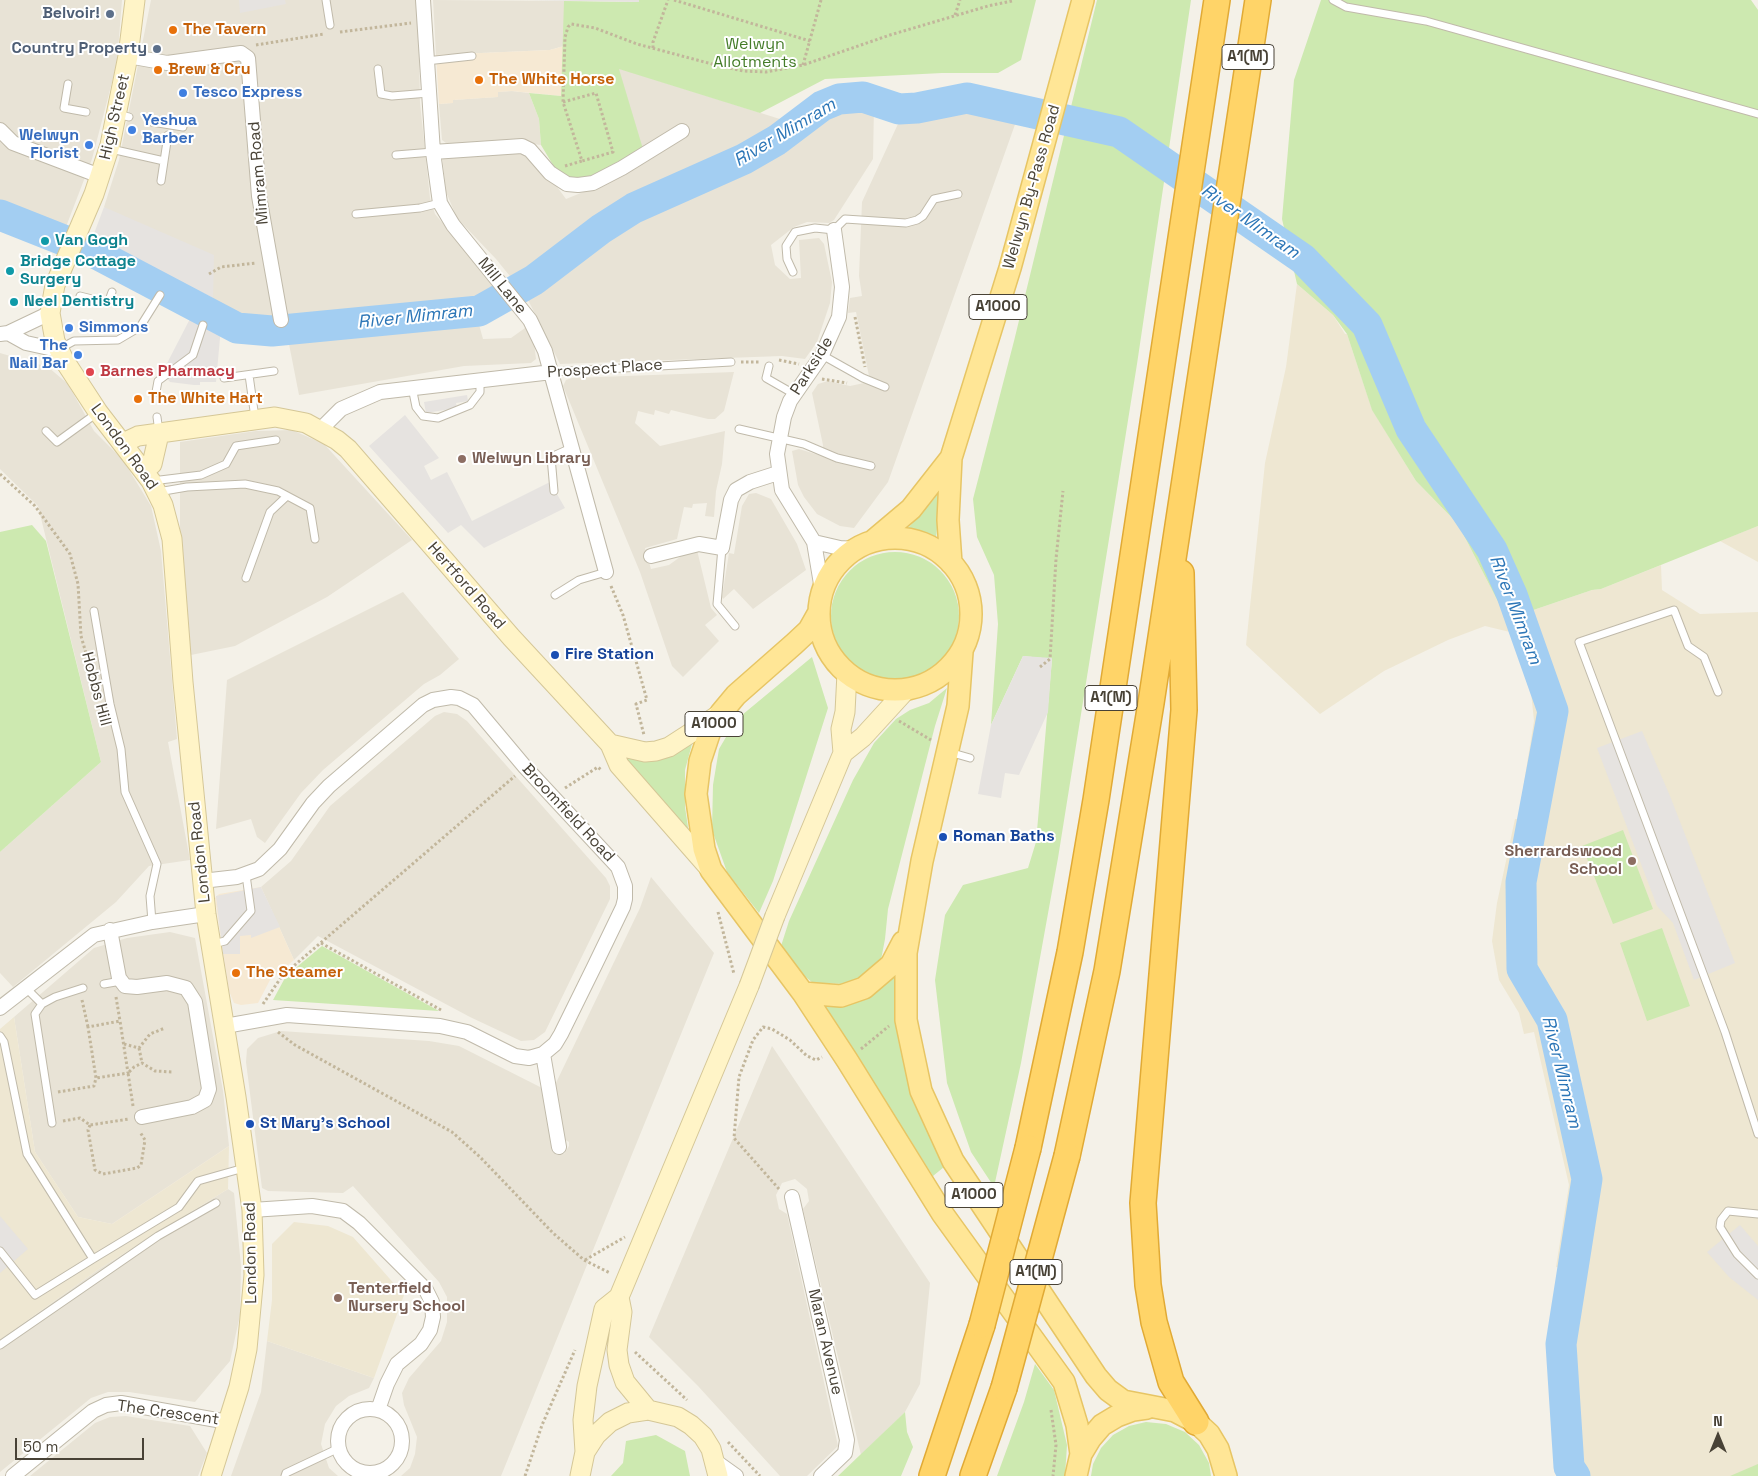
<!DOCTYPE html>
<style>
body{margin:0}
#map{position:relative;width:1758px;height:1476px;overflow:hidden;background:#f4f1e8;font-family:"Space Grotesk",sans-serif}
canvas{display:block}
.north{position:absolute;left:1693px;top:1411px;width:50px;height:50px;-webkit-text-stroke:4px #fff;paint-order:stroke;rotate:0deg;font-size:14px;font-weight:700;line-height:20px;text-align:center;color:#484236}
.north::after{content:'';display:block;margin:auto;width:18px;height:22px;background:#484236;clip-path:polygon(50% 0,100% 100%,50% 72%,0 100%)}
.scale{position:absolute;left:15px;top:1438px;width:129px;height:22px;box-sizing:border-box;border:2px solid #484236;border-top:0;padding-left:6px;font-size:15px;line-height:18px;white-space:nowrap;color:#484236;-webkit-text-stroke:4px #fff;paint-order:stroke}
</style>
<div id="map">
<canvas width="1758" height="1476"></canvas>
<div class="north">N</div>
<div class="scale">50 m</div>
</div>
<script>
const g = document.querySelector('canvas').getContext('2d');
g.lineJoin = 'round';
function fill(path, color) { g.fillStyle = color; g.fill(path, 'evenodd'); }
const poly = rows => new Path2D(rows.map(r => 'M' + r).join(''));
function trace(path, color, width, dash) { g.strokeStyle = color; g.lineWidth = width; g.lineCap = dash ? 'butt' : 'round'; g.setLineDash(dash || []); g.stroke(path); }
function write(font, color, halo, rows, align = 'center') {
  g.font = font + ' "Space Grotesk",sans-serif'; g.lineWidth = 4; g.setLineDash([]); g.textBaseline = 'middle'; g.strokeStyle = halo; g.fillStyle = color; for (const [text, x, y, turn = 0] of rows) {
    g.save(); g.translate(x, y); g.rotate((+turn || 0) * Math.PI / 180); g.textAlign = isNaN(turn) ? turn : align; if (halo) g.strokeText(text, 0, 0); g.fillText(text, 0, 0); g.restore();
  }
}
const residential = poly([
 [0,0,122,0,117,63,92,159,64,232,33,223,0,209],
 [151,0,418,0,420,103,430,198,435,214,504,295,482,309,293,322,255,324,228,318,214,307,213,298,104,207,119,160],
 [433,0,564,1,564,46,550,50,436,55],
 [618,68,783,120,771,137,633,200,518,286,496,259,457,218,446,192,442,155,521,151,552,180,566,199,623,176,645,158],
 [512,91,529,93,539,119,541,145,524,143,450,146,442,140,439,104,452,103,452,100,497,97,497,92],
 [860,100,874,106,873,159,834,220,829,223,807,222,794,227,771,245,775,265,790,279,801,278,799,240,819,238,824,244,832,282,830,303,817,342,805,359,782,356,560,364,524,292,543,280,604,231,653,204,743,167,776,149,824,109],
 [969,103,1018,116,888,482,854,528,840,526,817,514,804,497,798,485,792,451,799,449,822,456,823,445,812,393,818,384,828,381,850,386,864,383,869,376,856,312,848,313,850,298,862,296,859,276,862,202,903,113,917,113],
 [474,318,478,321,483,339,511,338,525,328,534,343,536,359,531,363,464,366,299,395,289,344,294,332,336,332],
 [0,353,48,367,68,384,94,431,123,460,151,506,161,551,177,739,168,742,190,860,149,866,116,902,13,987,0,973,0,852,101,762,38,506,0,469],
 [734,372,724,411,715,419,708,419,671,410,669,414,655,410,654,415,638,411,635,423,660,446,725,431,722,464,716,491,714,517,705,516,707,503,693,504,692,508,684,507,677,539,645,548,651,569,669,565,687,552,697,550,711,608,717,615,705,625,719,641,683,677,672,666,640,572,563,386,566,380,572,378],
 [292,430,324,444,412,540,327,597,235,646,191,655,180,535,180,442,256,431],
 [756,493,771,499,797,544,806,570,753,609,734,589,723,599,722,597,729,553,734,554,742,506,749,494],
 [403,592,459,659,440,675,424,684,323,770,301,793,265,843,257,837,251,819,216,829,227,680],
 [444,712,457,714,467,721,606,878,610,886,610,899,545,1032,534,1040,521,1041,470,1017,318,936,294,960,261,887,291,861,330,806,435,716],
 [651,877,714,953,501,1476,401,1476,410,1468,415,1454,417,1437,404,1405,402,1393,409,1378,441,1341,447,1322,447,1297,439,1282,353,1186,343,1193,268,1191,262,1188,246,1062,247,1049,258,1038,281,1031,429,1041,459,1046,544,1089,552,1151,557,1155,564,1154,569,1146,569,1142,562,1138,554,1087,640,908],
 [170,932,195,938,223,1091,229,1146,112,1224,78,1217,35,1152,14,1017,94,948,127,938],
 [772,1046,930,1283,920,1384,905,1412,861,1455,803,1209,809,1201,807,1189,795,1179,782,1183,776,1195,779,1209,787,1214,838,1446,807,1476,780,1476,698,1386,649,1337],
 [228,1189,234,1193,241,1266,240,1315,230,1361,195,1402,129,1392,108,1392,91,1398,0,1472,0,1340,99,1269],
 [267,1341,374,1378,369,1388,349,1396,336,1406,325,1424,321,1444,329,1468,338,1476,231,1476,261,1392],
 [126,1416,190,1426,207,1453,198,1476,30,1476,95,1423,110,1417]
]);
const commercial = poly([
 [564,46,561,96,512,91,498,92,498,97,453,100,453,103,439,104,436,55,550,50],
 [261,887,294,960,270,980,258,1003,241,1005,234,1003,229,991,215,898,219,894]
]);
const education = poly([
 [1297,284,1333,315,1345,334,1347,334,1372,409,1416,481,1458,524,1507,619,1592,590,1601,589,1661,565,1662,590,1700,614,1758,612,1758,1476,1585,1476,1566,1268,1556,1267,1569,1185,1534,1032,1524,1034,1519,1013,1499,980,1492,941,1497,903,1515,819,1518,819,1534,721,1531,692,1514,633,1485,626,1448,640,1384,671,1320,714,1246,645,1265,463,1286,367],
 [1758,526,1758,562,1720,541],
 [14,1017,35,1152,78,1217,112,1224,229,1146,228,1189,99,1269,0,1340,0,1029],
 [294,1222,328,1226,353,1237,404,1295,374,1378,267,1341,272,1300,272,1244]
]);
const green = poly([
 [639,0,1036,0,1021,60,998,73,942,73,825,79,760,113,619,69,643,149,607,172,580,180,567,178,556,170,541,145,539,119,529,93,561,96,564,1,638,2],
 [1097,0,1191,0,1137,364,1058,858,1021,1063,994,1187,971,1152,947,1083,935,980,945,915,963,885,1028,868,1036,842,1052,659,1023,656,991,725,998,624,994,575,977,537,973,499,1014,341],
 [1321,0,1751,0,1758,10,1758,526,1601,589,1592,590,1507,619,1458,524,1416,481,1372,410,1347,334,1333,315,1297,284,1282,219,1294,80],
 [941,487,936,539,907,529,934,499],
 [32,525,46,541,101,762,0,852,0,532],
 '831 616a64 64 0 1 1 128 0a64 64 0 1 1-128 0Z',
 [812,657,828,708,773,881,759,913,727,872,712,830,713,785,719,749,736,720],
 [947,688,935,726,888,909,885,939,881,960,867,978,846,984,813,983,792,966,781,946,789,921,853,780,874,743,896,719,910,710,929,703],
 [692,744,685,770,685,807,689,834,625,761,625,757,672,755],
 [1623,830,1653,909,1613,924,1582,846],
 [1662,928,1690,1006,1647,1021,1620,943],
 [322,946,439,1011,273,1000,286,976],
 [894,973,900,1046,908,1081,921,1118,944,1167,933,1176,821,1001],
 [1035,1364,1054,1390,1067,1445,1065,1476,997,1476,1024,1402],
 [905,1412,907,1432,913,1447,901,1476,838,1476],
 [1146,1422,1166,1424,1185,1432,1199,1445,1209,1463,1211,1476,1091,1476,1093,1464,1101,1448,1113,1435,1129,1426],
 [656,1435,685,1451,690,1476,611,1476,623,1463,626,1441],
 [1758,1464,1758,1476,1730,1476]
]);
const parking = poly([
 [239,0,285,0,286,4,240,13],
 [523,0,639,0,639,2],
 [104,207,214,255,213,298,92,239],
 [194,311,221,327,216,382,200,382,200,385,194,385,170,382,162,373],
 [467,395,468,401,456,403,457,408,426,413,424,402],
 [405,415,439,458,424,466,431,480,447,472,472,521,550,482,565,508,484,548,461,525,448,533,369,446],
 [1023,656,1052,658,1048,712,1019,775,1005,773,1001,798,978,794,991,725],
 [1642,731,1670,796,1735,963,1694,980,1673,923,1657,906,1597,748],
 [261,887,280,927,251,938,251,935,240,936,240,954,223,954,216,896],
 [0,1216,28,1249,0,1273],
 [1740,1225,1758,1246,1758,1300,1729,1277,1707,1252]
]);
const river = poly([
 [0,215,91,251,237,328,272,331,479,311,534,280,601,229,634,208,744,159,777,140,822,106,839,99,863,97,899,109,917,108,967,98,1119,132,1303,259,1367,325,1411,429,1492,550,1512,595,1553,711,1521,882,1522,969,1552,1020,1587,1179,1561,1344,1569,1467,1575,1476]
]);
const path = poly([
 [674,0,810,41],
 [955,15,960,0],
 [340,32,411,23],
 [256,45,324,34],
 [653,48,653,42,668,0],
 [803,65,821,0],
 [563,102,596,93,613,152,582,161],
 [565,166,582,161,563,102,565,37,568,27,571,24,595,28,637,44,712,64,743,71,766,72,803,65,890,35,988,6,1012,1],
 [209,274,221,267,256,263],
 [855,317,865,367],
 [779,360,799,364],
 [741,362,760,362],
 [822,379,847,383],
 [0,474,35,506,70,554,78,584,81,636,90,667],
 [611,586,623,615,647,700,636,704,644,735],
 [1040,667,1050,659,1056,559,1063,491],
 [899,721,931,740],
 [565,788,598,767,602,771],
 [718,912,734,974],
 [321,943,441,1010],
 [116,997,120,1021],
 [82,1000,88,1027],
 [263,1004,282,976,515,776],
 [278,1032,295,1045,452,1132,480,1157,553,1233,584,1260,610,1273],
 [124,1044,139,1048,150,1034,165,1028],
 [139,1048,142,1063],
 [861,1049,889,1026],
 [58,1092,94,1086,96,1078,88,1027,120,1021,128,1073,96,1078],
 [133,1106,128,1073,134,1067,142,1063,155,1071,173,1072],
 [63,1121,80,1118,90,1125,129,1119],
 [90,1125,88,1130,95,1170,103,1174,137,1168,141,1165,145,1140,140,1132],
 [779,1189,734,1138,739,1077,753,1040,763,1027,772,1029,790,1040,807,1056,816,1060,822,1057],
 [585,1260,625,1237],
 [635,1352,687,1400],
 [1051,1410,1056,1445,1053,1476],
 [728,1442,760,1476],
 [525,1476,542,1425,575,1350]
]);
const lane = poly([
 [326,0,330,25],
 [1333,0,1346,7,1426,21,1758,114],
 [426,61,472,56],
 [378,69,381,94,392,96,429,93],
 [68,84,64,108,86,112],
 [117,114,129,117],
 [152,122,183,127],
 [111,149,164,161],
 [396,155,433,152],
 [161,181,168,135],
 [356,214,420,208,440,203],
 [793,272,787,259,786,246,795,232,815,228,834,230,845,219,906,223,917,220,923,216,934,199,958,194],
 [80,296,108,303,112,292],
 [59,349,74,341,118,340,140,327,160,295],
 [822,355,863,378,885,387],
 [769,366,766,378,794,394],
 [552,372,731,362],
 [249,375,255,418],
 [224,378,274,371],
 [412,387,416,407,423,416,438,418,470,405,480,392,480,379],
 [156,392,158,381,193,355,203,325],
 [157,417,159,432],
 [739,429,804,444,837,458,871,466],
 [46,431,57,442,97,413],
 [152,481,201,475,226,464,236,446,276,440],
 [554,491,551,457,571,448],
 [158,492,187,487,245,484,278,491,310,508,315,539],
 [722,548,717,604,735,626],
 [246,578,270,512,287,496],
 [555,595,579,580,606,572],
 [94,611,110,704,121,749,125,792,157,864,150,896,152,922],
 [1718,692,1704,657,1688,646,1674,610,1579,642,1725,1032,1758,1134],
 [949,752,970,758],
 [213,944,225,941,251,911,246,875],
 [104,984,121,981],
 [27,989,42,1004,35,1014,52,1123],
 [42,1004,55,997,83,988],
 [0,1036,4,1042,27,1154,93,1259,179,1207,198,1181,244,1168],
 [1758,1214,1728,1211,1721,1220,1720,1227,1737,1254,1758,1275],
 [0,1251,35,1295,93,1259],
 [0,1345,158,1236,216,1203],
 [285,1476,286,1473,339,1448]
]);
const street = poly([
 [423,0,433,152,440,203,453,225,530,320,545,351,606,572],
 [128,56,167,63,241,53,248,58,259,196,281,320],
 [0,130,13,143,100,176],
 [433,152,522,146,530,150,550,173,567,184,578,185,593,183,622,168,682,131],
 [8,333,26,343,58,350],
 [0,334,8,333,50,313],
 [320,430,341,409,380,392,552,372],
 [814,542,840,548,855,549],
 [651,556,699,544,722,548,731,500,736,490,750,482,778,473],
 [822,590,814,542,782,490,777,454,784,417,790,401,822,355,839,317,842,287,834,230],
 [202,881,237,877,259,869,280,849,313,803,329,786,423,705,433,700,451,697,459,698,473,705,525,767,618,867,625,886,625,899,623,907,594,967,561,1034,555,1044,543,1054,529,1058,515,1056,467,1032,440,1026,287,1015,225,1026],
 [110,930,119,978,125,986,137,987,167,983,186,988,195,1002,209,1089,205,1100,192,1107,142,1117],
 [0,1008,94,935,152,922,206,914],
 [543,1054,559,1147],
 [792,1197,847,1440,845,1453,821,1476],
 [252,1210,312,1206,343,1211,359,1223,426,1290,432,1302,433,1317,430,1330,421,1344,397,1364,387,1384,378,1410],
 '338 1441a32 32 0 1 1 64 0a32 32 0 1 1-64 0Z',
 [715,1461,736,1476],
 [13,1476,93,1411,106,1405,121,1403,228,1422]
]);
const secondary = poly([
 [135,0,128,56,110,145,94,194,55,285,50,313,55,341,64,360,98,412,151,481,163,505,172,539,183,682,206,914,236,1097,252,1210,254,1275,247,1349,239,1387,211,1476],
 [123,443,138,436,275,417,306,423,337,440,348,449,511,637,610,744,619,765,710,869],
 [144,471,152,464,159,434],
 [610,744,645,752,656,751,669,747,720,714],
 [843,753,863,737,906,690],
 [775,916,843,753,841,729,845,712,847,673],
 [619,1297,622,1312,617,1350,619,1365,625,1382,648,1410],
 [585,1452,583,1420,587,1386,604,1309,619,1297,749,986],
 [580,1476,585,1452,596,1435,610,1422,628,1413,648,1410,678,1417,691,1425,703,1436,711,1449,718,1476]
]);
const primary = poly([
 '819 614a76 76 0 1 1 152 0a76 76 0 1 1-152 0Z',
 [873,541,911,509,951,458],
 [951,563,948,520,951,458,1010,268,1083,0],
 [818,614,809,630,794,644,736,695,721,713,710,731,700,761,696,794,704,849,711,870,803,993,847,1060,942,1213,1064,1382,1077,1425,1081,1454],
 [962,652,958,706,922,861,906,953,906,1020,921,1091,953,1161,1096,1376,1108,1390,1123,1401,1175,1411,1196,1422,1209,1434,1218,1449,1226,1476],
 [803,993,841,996,864,988,891,965,903,942],
 [1076,1476,1081,1454,1090,1439,1102,1425,1117,1416,1133,1410,1147,1408]
]);
const highway = poly([
 [1181,573,1184,710,1143,1203,1148,1285,1154,1322,1171,1382,1196,1422],
 [1028,1148,1070,952,1096,800,1217,0],
 [1067,1156,1107,971,1151,703,1258,0],
 [932,1476,982,1325],
 [973,1476,1004,1388]
]);
const secondaryBridge = poly([
 [749,986,775,916]
]);
const highwayBridge = poly([
 [982,1325,1028,1148],
 [1004,1388,1067,1156]
]);
const markers = [
 [110,14,5,"#5c6f8a"],
 [173,30,5,"#e8710a"],
 [157,49,5,"#5c6f8a"],
 [158,70,5,"#e8710a"],
 [479,80,5,"#e8710a"],
 [183,93,5,"#3f7fe0"],
 [132,130,5,"#3f7fe0"],
 [89,145,5,"#3f7fe0"],
 [45,241,5,"#0f9aa8"],
 [10,271,5,"#0f9aa8"],
 [14,302,5,"#0f9aa8"],
 [69,328,5,"#3f7fe0"],
 [78,355,5,"#3f7fe0"],
 [90,372,5,"#e0444e"],
 [138,399,5,"#e8710a"],
 [462,459,5,"#8d6e63"],
 [555,655,5,"#1a4fb4"],
 [943,837,5,"#1a4fb4"],
 [1632,861,5,"#8d6e63"],
 [236,973,5,"#e8710a"],
 [250,1124,5,"#1a4fb4"],
 [338,1298,5,"#8d6e63"]
];
const shields = [
 [1248,57,52],
 [998,307,58],
 [1111,698,52],
 [714,724,58],
 [974,1195,58],
 [1036,1272,52]
];
const shieldNames = [
 ["A1(M)",1248,57],
 ["A1000",998,307],
 ["A1(M)",1111,698],
 ["A1000",714,724],
 ["A1000",974,1195],
 ["A1(M)",1036,1272]
];
const serviceNames = [
 ["Belvoir!",100,14],
 ["Country Property",147,49]
];
const foodNames = [
 ["The Tavern",183,30],
 ["Brew & Cru",168,70],
 ["The White Horse",489,80],
 ["The White Hart",148,399],
 ["The Steamer",246,973]
];
const parkNames = [
 ["Welwyn",755,45],
 ["Allotments",755,63]
];
const shopNames = [
 ["Tesco Express",193,93],
 ["Yeshua",142,121],
 ["Barber",142,139],
 ["Welwyn",79,136,"right"],
 ["Florist",79,154,"right"],
 ["Simmons",79,328],
 ["The",68,346,"right"],
 ["Nail Bar",68,364,"right"]
];
const streetNames = [
 ["High Street",115,117,-77],
 ["Mimram Road",259,173,-95],
 ["Welwyn By-Pass Road",1032,187,-74],
 ["Mill Lane",502,286,51],
 ["Parkside",812,366,-58],
 ["Prospect Place",605,369,-4],
 ["London Road",124,447,54],
 ["Hertford Road",466,586,49],
 ["Hobbs Hill",96,689,75],
 ["Broomfield Road",568,813,47],
 ["London Road",200,852,-96],
 ["London Road",251,1253,-91],
 ["Maran Avenue",825,1342,77],
 ["The Crescent",168,1413,8]
];
const cultureNames = [
 ["Van Gogh",55,241],
 ["Bridge Cottage",20,262],
 ["Surgery",20,280],
 ["Neel Dentistry",24,302]
];
const healthNames = [
 ["Barnes Pharmacy",100,372]
];
const educationNames = [
 ["Welwyn Library",472,459],
 ["Sherrardswood",1622,852,"right"],
 ["School",1622,870,"right"],
 ["Tenterfield",348,1289],
 ["Nursery School",348,1307]
];
const transitNames = [
 ["Fire Station",565,655],
 ["Roman Baths",953,837],
 ["St Mary's School",260,1124]
];
const waterNames = [
 ["River Mimram",785,133,-31],
 ["River Mimram",1250,222,35],
 ["River Mimram",415,317,-6],
 ["River Mimram",1515,610,69],
 ["River Mimram",1561,1072,76]
];
fill(residential, '#e8e3d6');
fill(commercial, '#f6e9d3');
fill(education, '#eee7d2');
fill(green, '#cde9b0');
fill(parking, '#e6e3e0');
trace(river, '#a3cef2', 31);
trace(lane, '#c0baaa', 9);
trace(street, '#c0baaa', 16);
trace(secondary, '#d5c797', 21);
trace(primary, '#e7c564', 24);
trace(highway, '#e1aa35', 28);
trace(path, '#c2b69b', 3, [2.5, 2.5]);
trace(lane, '#fff', 7);
trace(street, '#fff', 14);
trace(secondary, '#fff4c7', 19);
trace(primary, '#ffe696', 21);
trace(highway, '#ffd468', 25);
trace(secondaryBridge, '#d5c797', 21, []);
trace(highwayBridge, '#e1aa35', 28, []);
trace(secondaryBridge, '#fff4c7', 19);
trace(highwayBridge, '#ffd468', 25);
for (const [x, y, r, color] of markers) { const dot = new Path2D(); dot.arc(x, y, r, 0, 2 * Math.PI); g.fillStyle = color; g.fill(dot); trace(dot, '#fff', 2); }
for (const [x, y, w] of shields) { const box = new Path2D(); box.roundRect(x - w / 2, y - 12.5, w, 25, 4); g.fillStyle = '#fff'; g.fill(box); trace(box, '#484236', 1); }
write('bold 15px', '#484236', null, shieldNames);
write('bold 16px', '#4e5e75', '#fff', serviceNames, 'right');
write('bold 16px', '#c56008', '#fff', foodNames, 'left');
write('16px', '#447c28', '#fff', parkNames);
write('bold 16px', '#366cbe', '#fff', shopNames, 'left');
write('16px', '#484236', '#fff', streetNames);
write('bold 16px', '#0d838f', '#fff', cultureNames, 'left');
write('bold 16px', '#be3a42', '#fff', healthNames, 'left');
write('bold 16px', '#785e54', '#fff', educationNames, 'left');
write('bold 16px', '#164399', '#fff', transitNames, 'left');
write('italic 18px', '#2c76b7', '#fff', waterNames);
</script>
